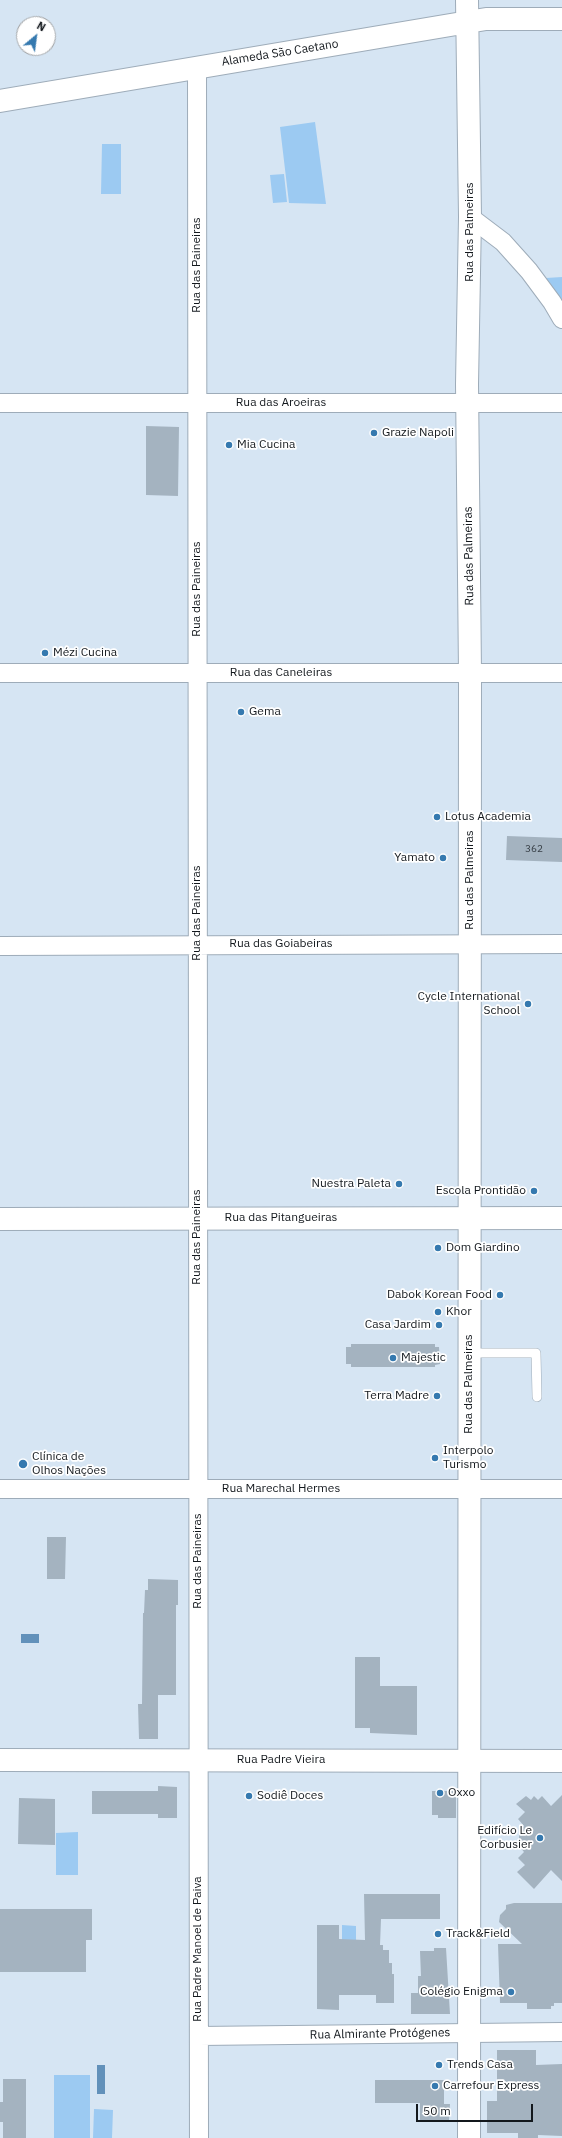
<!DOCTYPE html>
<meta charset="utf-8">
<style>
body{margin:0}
#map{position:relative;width:562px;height:2138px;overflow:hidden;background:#d6e5f3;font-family:"IBM Plex Sans",sans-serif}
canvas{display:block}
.north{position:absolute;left:16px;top:16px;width:40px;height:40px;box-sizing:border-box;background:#fff;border:1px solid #a1a3a5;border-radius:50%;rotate:29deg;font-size:11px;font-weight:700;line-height:16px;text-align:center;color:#13181d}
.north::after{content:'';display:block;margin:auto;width:14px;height:18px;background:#3579af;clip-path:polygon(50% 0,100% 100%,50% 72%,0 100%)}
.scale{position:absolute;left:416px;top:2104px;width:117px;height:18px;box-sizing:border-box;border:2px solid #13181d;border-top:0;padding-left:5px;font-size:12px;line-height:14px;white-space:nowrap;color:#13181d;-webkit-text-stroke:3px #fff;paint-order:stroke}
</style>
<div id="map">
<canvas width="562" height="2138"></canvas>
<div class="north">N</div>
<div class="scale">50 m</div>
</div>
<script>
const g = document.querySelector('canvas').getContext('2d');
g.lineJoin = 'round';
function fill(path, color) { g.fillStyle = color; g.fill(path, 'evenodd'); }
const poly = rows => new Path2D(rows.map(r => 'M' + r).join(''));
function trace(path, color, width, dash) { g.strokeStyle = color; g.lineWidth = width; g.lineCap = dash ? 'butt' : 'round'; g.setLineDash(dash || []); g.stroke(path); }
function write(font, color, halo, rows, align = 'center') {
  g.font = font + ' "IBM Plex Sans",sans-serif'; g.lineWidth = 3.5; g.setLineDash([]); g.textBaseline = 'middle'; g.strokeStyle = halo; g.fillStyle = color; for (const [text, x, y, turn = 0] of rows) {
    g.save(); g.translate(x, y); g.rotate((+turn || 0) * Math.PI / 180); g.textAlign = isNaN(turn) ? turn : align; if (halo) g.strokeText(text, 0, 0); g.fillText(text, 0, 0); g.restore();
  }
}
const green = poly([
 [315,122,326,204,289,203,280,127],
 [102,144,121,144,121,194,101,194],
 [284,174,287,202,273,203,270,175],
 [562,277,562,300,546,278],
 [78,1832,78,1875,56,1875,56,1833],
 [342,1925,356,1926,356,1953,342,1953],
 [54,2075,90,2075,90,2138,54,2138],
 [94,2109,113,2110,112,2138,93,2138]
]);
const water = poly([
 [21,1634,39,1634,39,1643,21,1643],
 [97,2065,105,2065,105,2094,97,2094]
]);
const building = poly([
 [146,426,179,427,178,496,146,495],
 [507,836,562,838,562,862,506,860],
 [351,1344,435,1344,435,1347,439,1347,440,1364,435,1365,435,1367,351,1367,351,1364,346,1364,346,1347,351,1347],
 [47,1537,66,1537,65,1579,47,1579],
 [148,1579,178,1580,178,1605,176,1605,176,1695,158,1695,158,1739,139,1739,138,1704,142,1704,143,1613,144,1613,145,1590,148,1590],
 [355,1657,380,1657,380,1686,417,1686,417,1735,370,1733,370,1728,355,1728],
 [158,1786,177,1787,177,1818,158,1818,158,1814,92,1814,92,1791,158,1791],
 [432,1791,456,1791,456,1818,438,1818,438,1815,432,1815],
 [562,1795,562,1881,551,1870,534,1889,517,1872,525,1865,518,1858,524,1852,520,1847,519,1840,519,1830,524,1826,518,1819,525,1812,516,1804,526,1796,531,1800,534,1796,538,1800,542,1796,551,1806],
 [19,1798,55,1799,55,1845,18,1844],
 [364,1894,440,1894,440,1919,381,1919,380,1945,383,1945,383,1950,389,1950,389,1963,392,1963,392,1974,394,1974,394,2003,376,2003,376,1995,339,1995,339,2010,317,2009,317,1925,339,1925,339,1939,365,1940],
 [514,1903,562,1903,562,2003,554,2003,554,2006,551,2006,551,2009,527,2009,527,2003,500,2003,498,1944,522,1944,499,1922,500,1915,506,1909,506,1905],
 [0,1909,92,1909,92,1940,86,1940,86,1972,0,1972],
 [434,1948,446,1948,450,2014,411,2014,411,1993,418,1993,418,1976,421,1976,420,1951,434,1951],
 [497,2050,536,2050,536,2065,562,2064,562,2136,538,2135,538,2138,518,2138,518,2133,487,2133,487,2101,497,2101],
 [3,2079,26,2079,26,2138,3,2138,3,2122,0,2122,0,2102,3,2102],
 [375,2080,444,2080,444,2104,450,2104,449,2121,420,2121,420,2103,375,2103]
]);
const service = poly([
 [469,1353,536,1353,537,1397]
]);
const minor = poly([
 [197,67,199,2138],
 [470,217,503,242,529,271,552,302,562,319],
 [0,403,562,403],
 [0,673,562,673],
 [0,946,562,944],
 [0,1489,562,1489],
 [199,2036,562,2032]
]);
const tertiary = poly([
 [0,1219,562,1218],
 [0,1760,562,1761]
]);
const secondary = poly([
 [467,0,470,217,467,384,470,673,469,2138],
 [0,101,486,19,562,19]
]);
const markers = [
 [374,433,4,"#3579af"],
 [229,445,4,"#3579af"],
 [45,653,4,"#3579af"],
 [241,712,4,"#3579af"],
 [437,817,4,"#3579af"],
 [443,858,4,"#3579af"],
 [528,1004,4,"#3579af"],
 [399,1184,4,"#3579af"],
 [534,1191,4,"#3579af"],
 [438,1248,4,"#3579af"],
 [500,1295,4,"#3579af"],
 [438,1312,4,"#3579af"],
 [439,1325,4,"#3579af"],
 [393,1358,4,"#3579af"],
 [437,1396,4,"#3579af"],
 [435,1458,4,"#3579af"],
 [23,1464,5,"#3579af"],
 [440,1793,4,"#3579af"],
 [249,1796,4,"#3579af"],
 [540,1838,4,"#3579af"],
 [438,1934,4,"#3579af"],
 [511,1992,4,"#3579af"],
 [439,2065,4,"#3579af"],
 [435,2086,4,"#3579af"]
];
const numberNames = [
 ["362",534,849]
];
const streetNames = [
 ["Alameda São Caetano",280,53,-9],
 ["Rua das Palmeiras",470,232,-90],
 ["Rua das Paineiras",197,265,-90],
 ["Rua das Aroeiras",281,403],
 ["Rua das Palmeiras",469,556,-91],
 ["Rua das Paineiras",197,589,-90],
 ["Rua das Caneleiras",281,673],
 ["Rua das Palmeiras",470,880,-90],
 ["Rua das Paineiras",197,913,-90],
 ["Rua das Goiabeiras",281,944],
 ["Rua das Pitangueiras",281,1218],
 ["Rua das Paineiras",197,1237,-90],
 ["Rua das Palmeiras",469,1384,-90],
 ["Rua Marechal Hermes",281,1489],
 ["Rua das Paineiras",198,1561,-90],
 ["Rua Padre Vieira",281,1760],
 ["Rua Padre Manoel de Paiva",198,1949,-90],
 ["Rua Almirante Protógenes",380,2034,-1]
];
const poiNames = [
 ["Grazie Napoli",382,433],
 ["Mia Cucina",237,445],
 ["Mézi Cucina",53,653],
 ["Gema",249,712],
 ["Lotus Academia",445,817],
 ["Yamato",435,858,"right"],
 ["Cycle International",520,997,"right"],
 ["School",520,1011,"right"],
 ["Nuestra Paleta",391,1184,"right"],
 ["Escola Prontidão",526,1191,"right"],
 ["Dom Giardino",446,1248],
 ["Dabok Korean Food",492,1295,"right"],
 ["Khor",446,1312],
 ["Casa Jardim",431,1325,"right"],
 ["Majestic",401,1358],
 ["Terra Madre",429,1396,"right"],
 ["Interpolo",443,1451],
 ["Turismo",443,1465],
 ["Clínica de",32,1457],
 ["Olhos Nações",32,1471],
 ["Oxxo",448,1793],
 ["Sodiê Doces",257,1796],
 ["Edifício Le",532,1831,"right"],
 ["Corbusier",532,1845,"right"],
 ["Track&Field",446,1934],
 ["Colégio Enigma",503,1992,"right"],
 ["Trends Casa",447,2065],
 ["Carrefour Express",443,2086]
];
fill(green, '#9ccaf2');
fill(water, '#6291ba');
fill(building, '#a4b3c0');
trace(service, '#9eacb9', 10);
trace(minor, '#9eacb9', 20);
trace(tertiary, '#9eacb9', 24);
trace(secondary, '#9eacb9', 24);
trace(service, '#fff', 9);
trace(minor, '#fff', 18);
trace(tertiary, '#fff', 22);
trace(secondary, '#fff', 22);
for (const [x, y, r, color] of markers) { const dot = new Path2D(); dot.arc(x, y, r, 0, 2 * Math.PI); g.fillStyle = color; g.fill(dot); trace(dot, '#fff', 1.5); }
write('10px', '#373f46', null, numberNames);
write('12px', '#13181d', '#fff', streetNames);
write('12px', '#13181d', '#fff', poiNames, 'left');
</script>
